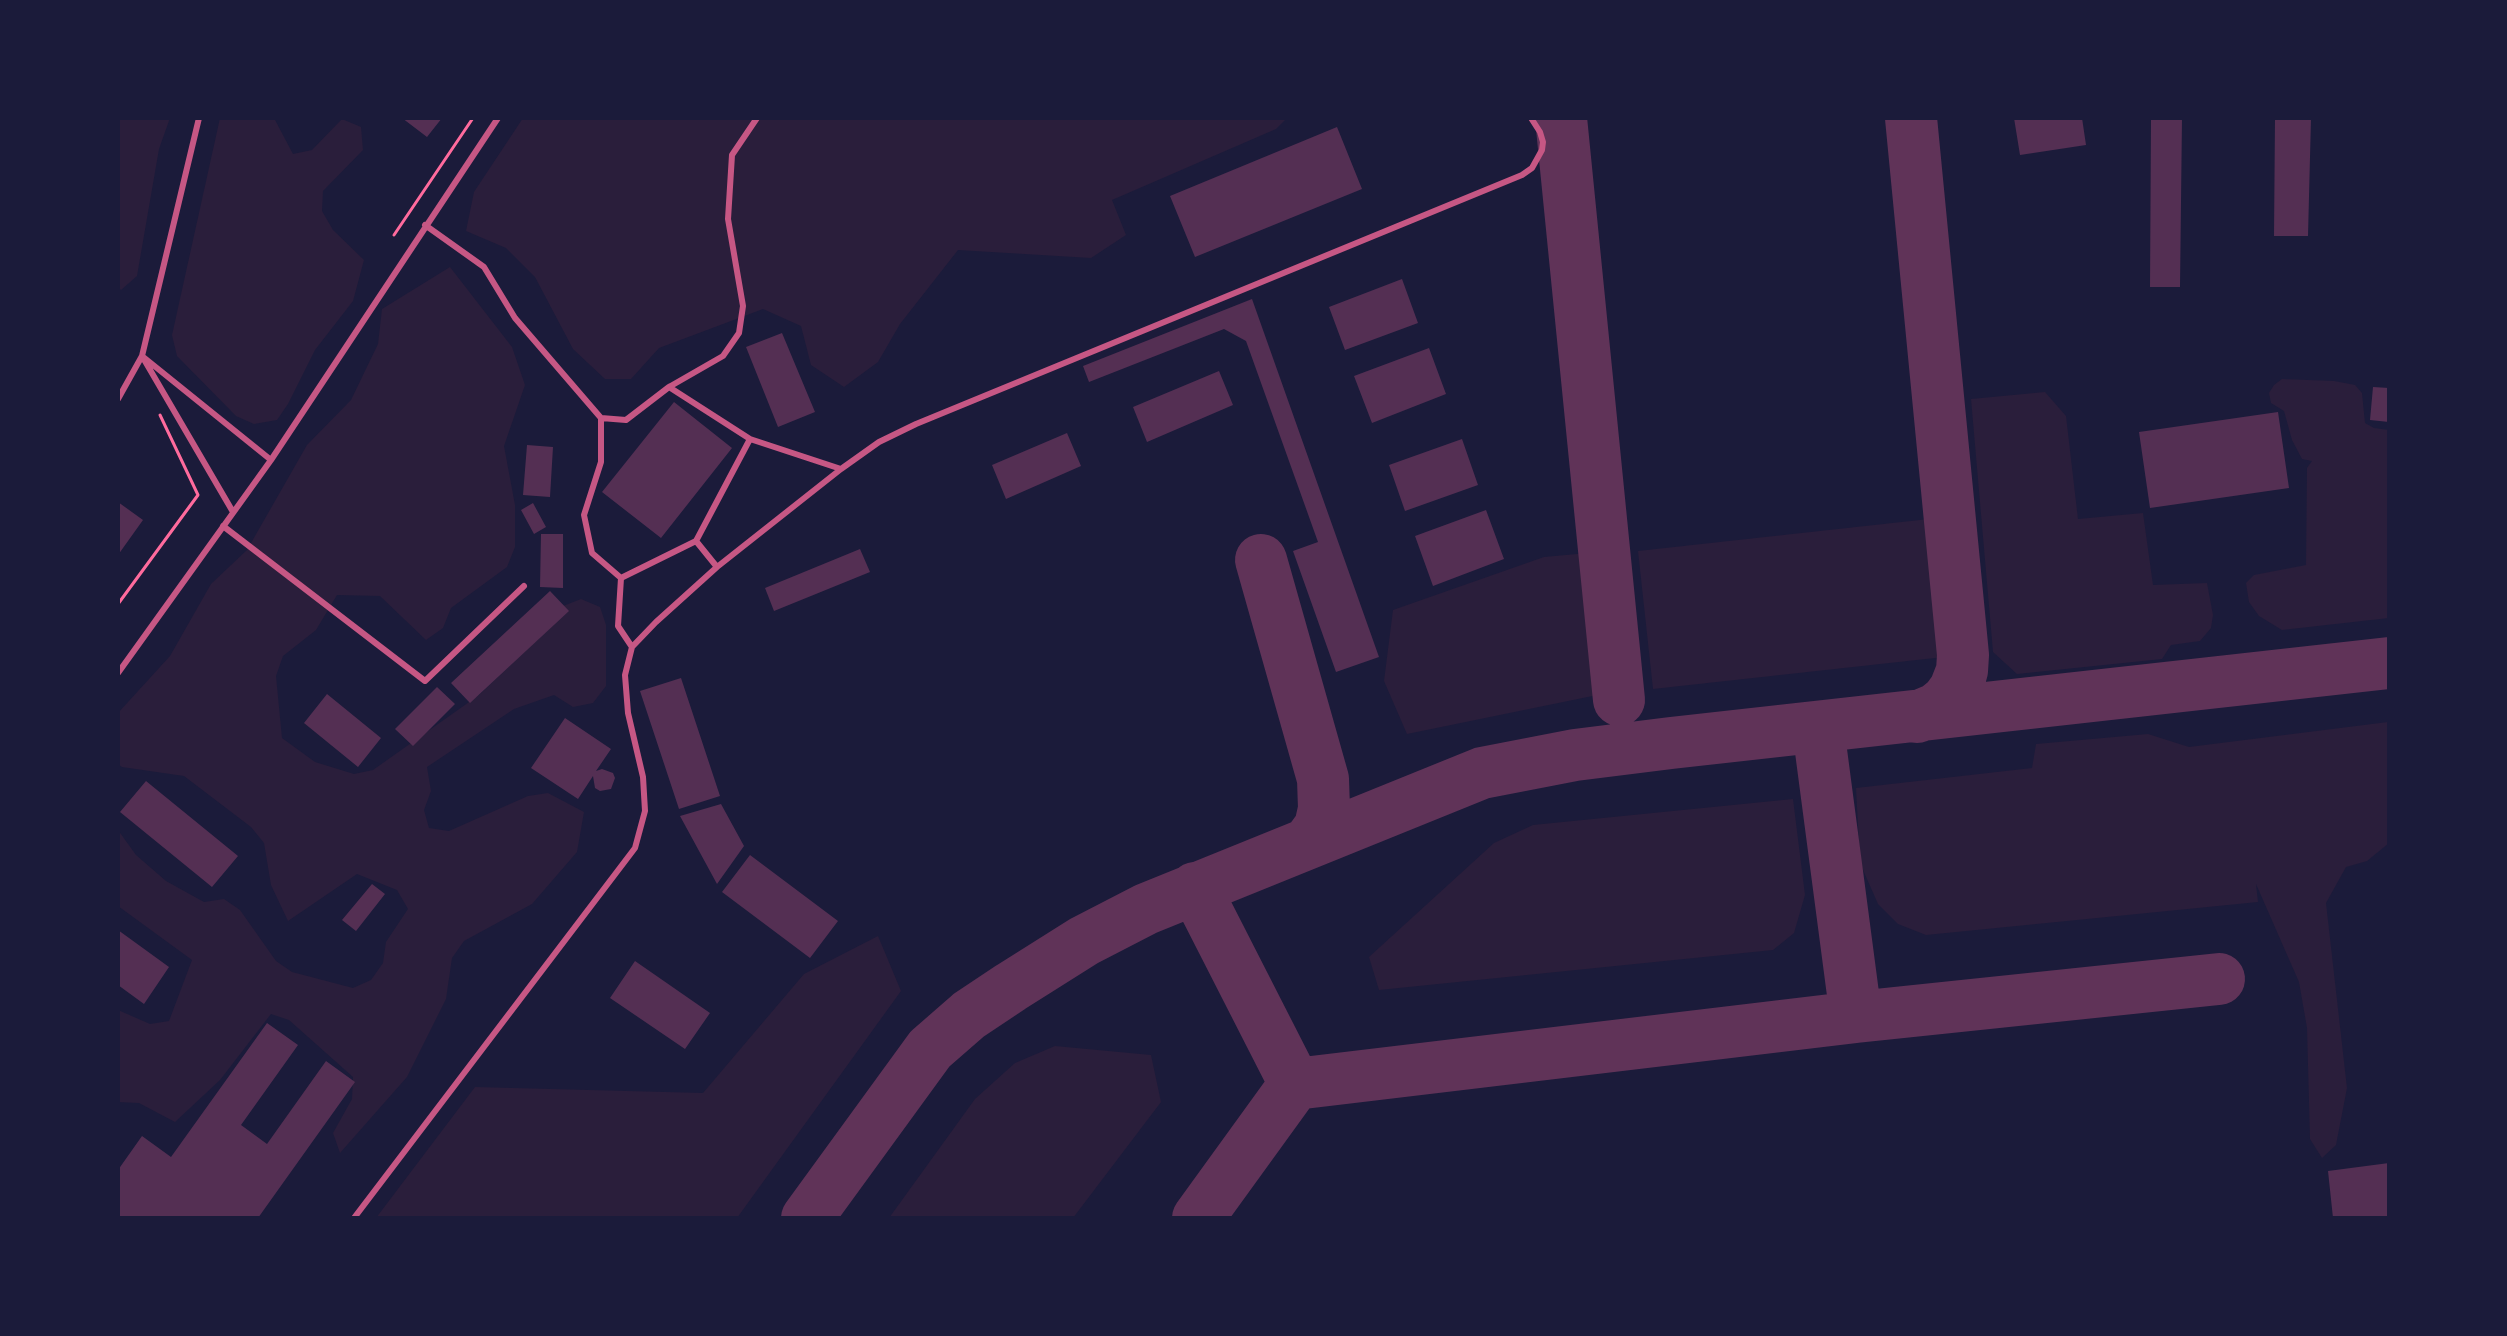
<!DOCTYPE html>
<style>
body{margin:0}
#map{position:relative;width:2507px;height:1336px;overflow:hidden;background:#1b1b3a;font-family:"Noto Serif",serif}
canvas{display:block}
.frame{position:absolute;inset:0;border:120px solid #1b1b3a;pointer-events:none}
</style>
<div id="map">
<canvas width="2507" height="1336"></canvas>
<div class="frame"></div>
</div>
<script>
const g = document.querySelector('canvas').getContext('2d');
g.lineJoin = 'round';
function fill(path, color) { g.fillStyle = color; g.fill(path, 'evenodd'); }
const poly = rows => new Path2D(rows.map(r => 'M' + r).join(''));
function trace(path, color, width, dash) { g.strokeStyle = color; g.lineWidth = width; g.lineCap = dash ? 'butt' : 'round'; g.setLineDash(dash || []); g.stroke(path); }
const green = poly([
 [118,118,170,118,159,149,137,276,121,290,118,287],
 [220,118,274,118,293,154,312,150,342,119,361,127,363,150,323,191,322,211,333,230,364,260,353,301,315,350,288,404,277,420,254,424,236,416,177,356,172,335],
 [523,118,664,119,1287,118,1276,129,1112,200,1126,235,1091,258,958,250,900,324,878,362,844,387,811,365,801,326,763,309,659,348,631,379,605,379,573,349,535,277,506,248,466,231,474,192],
 [450,267,512,347,525,385,504,446,515,505,515,547,507,567,451,608,443,628,426,640,380,596,337,595,316,630,283,656,276,676,282,738,315,762,354,774,373,770,479,695,554,624,563,606,581,599,600,607,606,625,606,686,593,703,573,707,554,695,514,709,427,767,431,791,424,810,429,828,449,831,528,796,548,793,584,812,577,852,532,904,464,941,452,958,446,999,407,1077,340,1153,333,1133,352,1099,353,1077,289,1020,271,1014,220,1080,175,1122,139,1103,118,1102,118,1010,150,1024,169,1021,192,960,118,906,118,830,136,855,166,881,204,902,224,899,240,910,276,961,292,972,353,988,371,980,383,963,386,942,408,909,397,890,357,874,288,921,271,885,264,843,251,827,184,776,122,767,118,764,118,713,170,656,211,584,247,550,307,445,351,400,378,344,382,309],
 [2282,379,2334,381,2355,385,2362,393,2365,423,2374,428,2389,430,2389,618,2282,630,2259,616,2249,602,2246,583,2254,575,2306,565,2307,468,2312,461,2302,459,2292,440,2284,411,2271,403,2269,393,2274,385],
 [2045,392,2066,416,2078,519,2143,513,2153,585,2207,583,2213,615,2211,628,2200,641,2171,645,2162,659,2017,674,1993,652,1971,399],
 [1938,518,1953,656,1653,689,1638,551],
 [1599,552,1612,692,1407,734,1384,681,1393,610,1544,557],
 [2388,722,2389,843,2367,861,2346,867,2326,903,2347,1088,2336,1145,2322,1158,2310,1139,2307,1028,2299,982,2256,884,2258,902,1926,935,1898,924,1878,904,1860,863,1856,788,2032,768,2036,744,2148,734,2189,747],
 [1793,799,1805,895,1794,933,1773,950,1379,990,1369,957,1494,843,1533,825],
 [878,936,901,991,737,1218,376,1218,475,1087,703,1093,804,974],
 [1055,1046,1151,1055,1161,1102,1073,1218,889,1218,975,1099,1015,1063]
]);
const taxiway = poly([
 [1561,118,1619,700],
 [1911,118,1963,655,1962,671,1955,689,1947,700,1936,709,1917,717],
 [1261,560,1323,779,1324,809,1320,827,1309,842],
 [1195,888,1295,1084],
 [1856,1017,2219,979],
 [807,1218,930,1049,969,1015,1011,987,1084,941,1146,909,1482,773,1575,755,1671,743,2389,663],
 [1198,1218,1295,1084,1856,1017,1818,728]
]);
const building = poly([
 [402,118,442,118,427,137],
 [2014,118,2082,118,2086,145,2020,155],
 [2151,118,2182,118,2180,287,2150,287],
 [2275,118,2311,118,2308,236,2274,236],
 [1337,127,1362,189,1195,257,1170,196],
 [1402,279,1418,323,1345,350,1329,307],
 [1252,299,1379,657,1336,672,1293,551,1318,542,1246,341,1224,329,1089,382,1083,366],
 [782,333,815,412,778,427,746,347],
 [1429,348,1446,394,1372,423,1354,376],
 [1219,371,1233,405,1147,442,1133,407],
 [2373,387,2389,388,2389,422,2370,420],
 [674,402,732,448,661,538,602,492],
 [2278,412,2289,488,2150,508,2139,432],
 [1067,433,1081,466,1006,499,992,465],
 [1462,439,1478,485,1405,511,1389,465],
 [527,445,553,447,550,497,523,495],
 [118,502,143,520,118,555],
 [533,503,546,527,534,534,521,510],
 [1486,510,1504,559,1433,586,1415,536],
 [541,534,563,534,563,588,540,587],
 [860,549,870,572,774,611,765,588],
 [550,591,569,611,470,703,451,683],
 [681,678,720,796,679,809,640,691],
 [437,687,455,704,413,746,395,729],
 [327,694,381,738,358,767,304,723],
 [565,718,611,749,596,771,602,769,613,773,615,778,611,789,600,791,595,788,593,776,578,799,531,768],
 [146,781,238,856,212,887,120,812],
 [721,804,744,846,717,884,680,816],
 [750,855,838,921,810,958,722,892],
 [372,884,385,894,356,931,342,920],
 [118,930,169,967,144,1004,118,985],
 [635,961,710,1013,685,1049,610,998],
 [267,1023,298,1045,241,1125,267,1144,326,1061,355,1082,258,1218,118,1218,118,1170,142,1136,171,1157],
 [2389,1163,2389,1218,2333,1218,2328,1171]
]);
const path = poly([
 [394,235,473,118],
 [118,604,198,495,160,415]
]);
const service = poly([
 [199,118,142,356,233,512],
 [425,225,484,267,515,318,601,418,626,420,669,387,723,356,739,333,743,306,728,219,732,155,757,118],
 [669,387,750,439],
 [118,399,142,356,271,460],
 [601,418,601,462,584,515,592,553,621,578,696,541,750,439,841,469],
 [223,526,425,681,524,586],
 [696,541,717,567],
 [621,578,618,626,632,647],
 [118,673,271,460,498,118],
 [354,1218,635,848,645,811,643,777,628,713,625,675,632,647,656,622,717,567,841,469,879,442,916,424,1522,175,1532,168,1542,150,1543,142,1540,132,1531,118]
]);
fill(green, '#2a1e3b');
trace(taxiway, '#603358', 52);
fill(building, '#542f53');
trace(path, '#ff6b9d', 3);
trace(service, '#c65784', 6);
</script>
